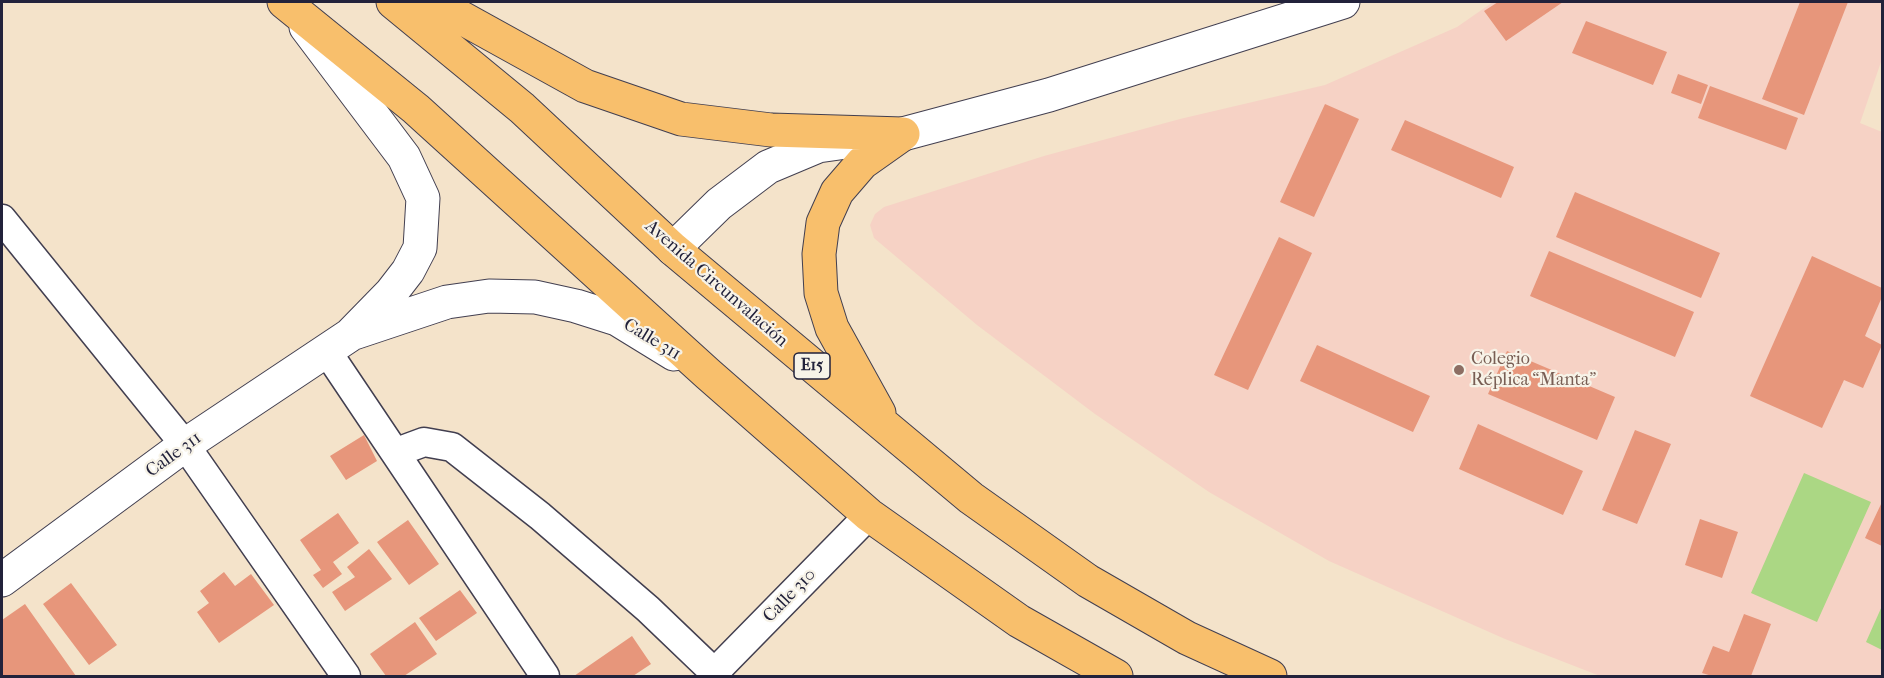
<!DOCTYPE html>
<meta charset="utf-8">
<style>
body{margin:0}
#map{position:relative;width:1884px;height:678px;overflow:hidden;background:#f4e3ca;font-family:"IM FELL French Canon",serif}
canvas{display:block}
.frame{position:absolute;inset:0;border:3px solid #22223b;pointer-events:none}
</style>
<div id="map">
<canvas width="1884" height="678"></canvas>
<div class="frame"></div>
</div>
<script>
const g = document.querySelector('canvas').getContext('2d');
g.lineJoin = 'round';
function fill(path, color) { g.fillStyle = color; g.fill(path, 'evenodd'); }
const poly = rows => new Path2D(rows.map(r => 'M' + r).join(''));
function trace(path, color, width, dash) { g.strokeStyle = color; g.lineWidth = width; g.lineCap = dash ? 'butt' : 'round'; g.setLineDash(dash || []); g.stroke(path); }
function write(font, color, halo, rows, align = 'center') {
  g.font = font + ' "IM FELL French Canon",serif'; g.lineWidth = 4.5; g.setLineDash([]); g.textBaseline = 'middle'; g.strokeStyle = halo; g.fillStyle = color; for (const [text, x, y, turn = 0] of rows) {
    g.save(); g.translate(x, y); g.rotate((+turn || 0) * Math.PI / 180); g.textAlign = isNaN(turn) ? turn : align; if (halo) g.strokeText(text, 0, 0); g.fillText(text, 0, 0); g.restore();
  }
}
const built = poly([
 [1493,2,1882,2,1882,59,1860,123,1882,132,1882,676,1600,676,1505,639,1329,561,1209,492,1095,414,977,325,874,238,870,225,875,214,884,207,1044,156,1180,119,1325,85,1457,27]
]);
const green = poly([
 [1804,473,1871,502,1817,622,1751,593],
 [1882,606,1882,650,1866,642]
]);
const building = poly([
 [1498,2,1563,2,1506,41,1484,11],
 [1800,2,1848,2,1804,115,1762,99],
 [1586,21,1667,52,1653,85,1572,53],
 [1678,74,1708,85,1701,104,1671,93],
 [1710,86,1798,118,1786,150,1698,118],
 [1325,104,1359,119,1314,217,1280,202],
 [1405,120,1514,167,1501,198,1391,150],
 [1575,192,1720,253,1701,298,1556,237],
 [1279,237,1312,253,1248,390,1214,375],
 [1549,251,1694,312,1675,357,1530,296],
 [1812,256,1882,288,1882,297,1865,336,1882,345,1863,388,1844,380,1822,428,1750,396],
 [1317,345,1430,396,1413,432,1300,381],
 [1507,351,1615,397,1597,440,1488,394],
 [1478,424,1583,471,1563,515,1459,469],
 [1635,430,1671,444,1637,524,1602,510],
 [364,435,377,461,346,480,330,456],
 [1882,502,1882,546,1865,538],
 [338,513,359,543,333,562,342,574,323,588,313,575,321,570,300,540],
 [1700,519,1738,532,1722,578,1685,565],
 [408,520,439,564,409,585,377,542],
 [369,549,392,579,345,611,332,592,355,577,347,567],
 [224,572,235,586,251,574,274,605,219,643,197,612,209,603,200,591],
 [71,583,117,645,89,665,43,604],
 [460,590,477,613,436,641,419,618],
 [25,604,76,676,2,676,2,620],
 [1744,614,1771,624,1751,676,1712,676,1702,673,1713,646,1729,652],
 [415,622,437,654,404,676,386,676,370,654],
 [632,636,651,664,633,676,574,676]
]);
const minor = poly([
 [2,219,185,445,346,676],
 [326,350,545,676],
 [397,452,424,442,452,447,540,516,648,609,718,676],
 [711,676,869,515]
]);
const tertiary = poly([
 [673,249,719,204,768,167,818,146,903,134,1049,95,1343,2],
 [354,333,447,302,489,296,535,297,576,306,617,319,674,354],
 [2,580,185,445,350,335,391,293,408,271,420,248,423,198,404,157,306,27]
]);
const trunk = poly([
 [284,2,416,109,708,374,869,515,1019,621,1116,676],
 [393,2,522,108,673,249,971,498,1088,581,1187,638,1270,676],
 [433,2,585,86,681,119,771,130,903,134],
 [879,413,832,328,821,293,819,254,823,223,837,192,862,163,903,134]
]);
const markers = [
 [1459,370,6,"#8d6e63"]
];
const shields = [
 [812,366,36]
];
const shieldNames = [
 ["E15",812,366]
];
const streetNames = [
 ["Avenida Circunvalación",716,284,41],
 ["Calle 311",652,340,31],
 ["Calle 311",174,455,-36],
 ["Calle 310",790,596,-46]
];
const educationNames = [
 ["Colegio",1471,360],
 ["Réplica “Manta”",1471,381]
];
fill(built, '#f6d2c5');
fill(green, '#abd784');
fill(building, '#e7967b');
trace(minor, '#423f50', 31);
trace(tertiary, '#423f50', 35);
trace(trunk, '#423f50', 35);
trace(minor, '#fff', 28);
trace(tertiary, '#fff', 33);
trace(trunk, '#f8bf6c', 33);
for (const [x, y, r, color] of markers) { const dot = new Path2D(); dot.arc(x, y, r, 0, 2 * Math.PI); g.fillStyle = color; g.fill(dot); trace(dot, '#f7f3e8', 2); }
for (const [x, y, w] of shields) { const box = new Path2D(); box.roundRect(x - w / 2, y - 13, w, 26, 4.5); g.fillStyle = '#f7f3e8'; g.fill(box); trace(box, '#22223b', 1.5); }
write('bold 16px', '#22223b', null, shieldNames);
write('18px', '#22223b', '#f7f3e8', streetNames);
write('18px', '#785e54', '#f7f3e8', educationNames, 'left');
</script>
